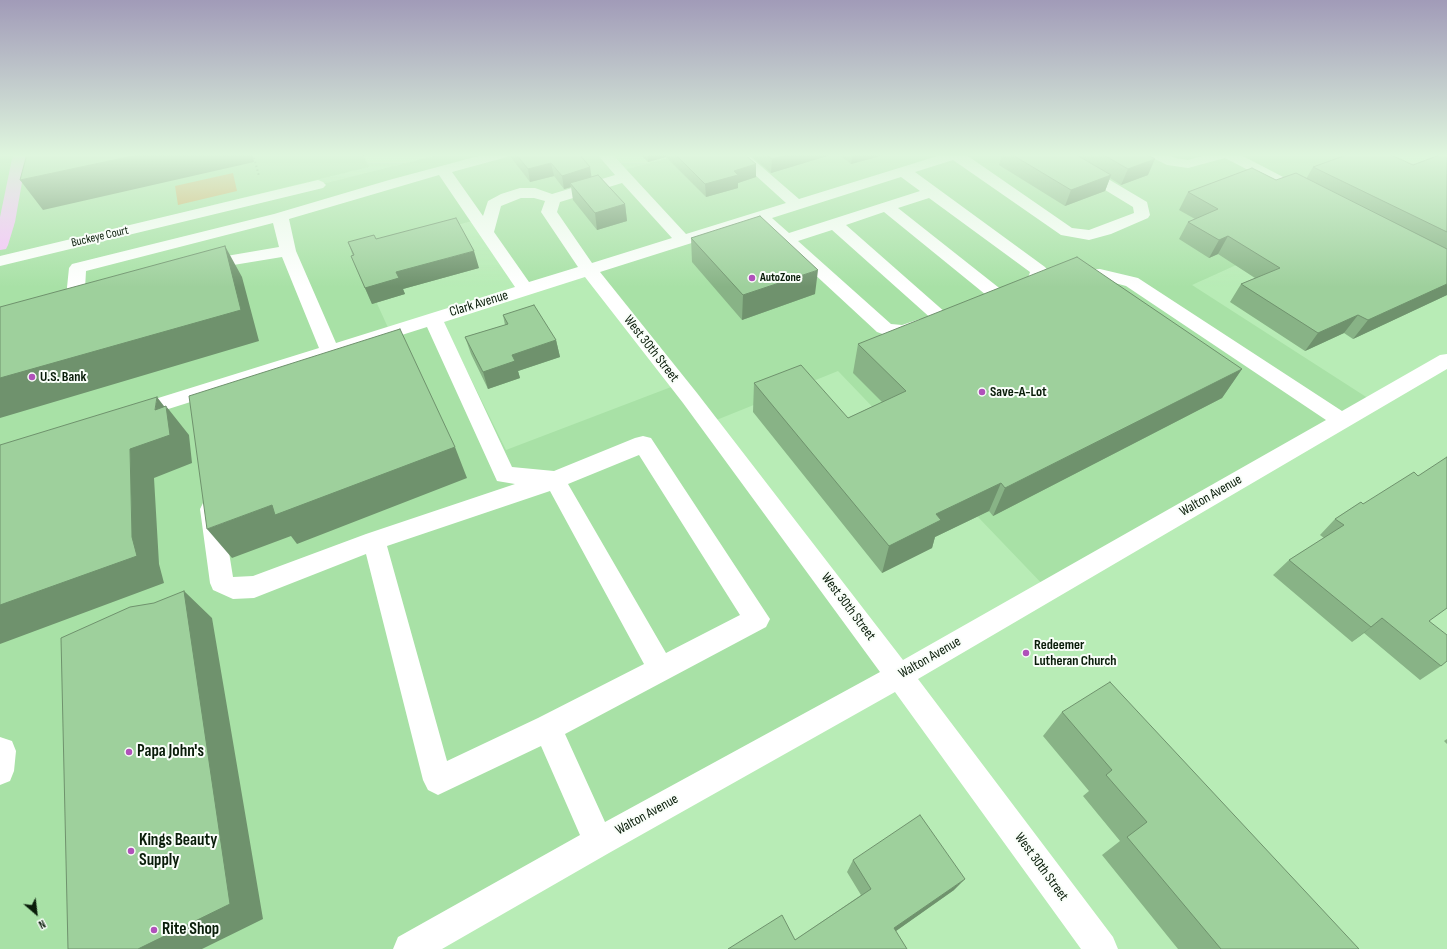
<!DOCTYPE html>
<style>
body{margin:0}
#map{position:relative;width:1447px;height:949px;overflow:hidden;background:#b8ecb6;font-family:"Sofia Sans Condensed",sans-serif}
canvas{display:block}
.north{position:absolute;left:16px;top:893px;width:40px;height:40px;-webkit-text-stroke:3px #f9fef9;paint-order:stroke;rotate:152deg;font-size:11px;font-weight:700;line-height:16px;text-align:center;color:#091c09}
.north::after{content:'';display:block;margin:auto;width:14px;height:18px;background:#091c09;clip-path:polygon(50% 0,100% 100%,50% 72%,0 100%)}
</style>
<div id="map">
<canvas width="1447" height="949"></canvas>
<div class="north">N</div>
</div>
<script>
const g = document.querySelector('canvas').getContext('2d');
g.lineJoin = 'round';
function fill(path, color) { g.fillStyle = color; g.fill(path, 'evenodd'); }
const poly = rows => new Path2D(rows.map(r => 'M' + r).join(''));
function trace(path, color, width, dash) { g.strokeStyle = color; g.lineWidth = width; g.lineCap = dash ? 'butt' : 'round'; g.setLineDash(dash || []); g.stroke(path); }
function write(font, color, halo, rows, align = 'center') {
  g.font = font + ' "Sofia Sans Condensed",sans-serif'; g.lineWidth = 4; g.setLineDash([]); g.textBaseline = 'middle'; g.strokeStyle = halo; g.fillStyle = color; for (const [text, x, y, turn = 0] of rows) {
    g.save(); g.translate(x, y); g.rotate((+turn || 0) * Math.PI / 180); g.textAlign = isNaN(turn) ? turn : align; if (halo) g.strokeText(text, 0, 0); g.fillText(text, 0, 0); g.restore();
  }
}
const built = poly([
 [0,154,363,154,369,167,209,206,318,185,442,154,604,154,620,171,683,154,1369,154,1289,185,1347,215,1192,285,1374,402,1048,590,838,371,709,423,899,676,410,949,0,949],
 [472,221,519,291,589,270,679,384,506,450,440,316,390,332,354,253]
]);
const green = poly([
 [233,173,237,191,178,205,175,186]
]);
const path = poly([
 [253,154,259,176]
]);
const minor = poly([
 [486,154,509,154,507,157,452,172,483,216,488,201,501,194,520,188,535,188,552,194,615,175,597,154,612,154,686,234,786,203,732,154,747,154,799,199,944,154,965,154,1072,228,1089,230,1134,213,1133,207,1051,157,1049,154,1066,154,1147,202,1150,215,1148,218,1111,234,1089,240,1061,235,953,160,915,172,1045,267,1048,271,1041,285,1017,293,1011,292,1008,288,1011,284,1028,278,1030,272,929,198,898,208,1003,291,1006,295,1003,299,997,300,991,299,884,212,846,225,946,313,949,317,946,321,940,323,934,321,832,230,798,241,891,324,902,325,920,319,927,321,929,325,927,329,904,337,891,337,877,332,758,222,600,272,697,393,903,660,1326,420,1126,286,1100,279,1074,280,1068,279,1065,275,1068,271,1100,269,1138,278,1342,411,1440,355,1447,354,1447,369,918,679,1113,937,1118,949,1081,949,895,692,609,853,442,949,393,949,398,937,580,835,541,746,438,795,428,790,423,780,366,554,254,598,233,599,213,590,210,583,200,509,203,503,211,500,219,503,222,509,233,577,253,576,366,534,515,484,497,481,427,327,140,418,133,420,126,418,123,413,126,408,319,348,282,257,203,270,197,269,194,265,197,261,203,260,279,247,273,223,86,271,85,289,93,288,99,289,102,293,99,297,75,303,69,301,66,297,69,268,72,264,274,214,389,180,486,154],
 [439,175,515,287,336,343,296,251,289,219,439,175],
 [901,177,920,191,789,233,772,218,901,177],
 [622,183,672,238,592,263,557,212,560,202,622,183],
 [521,198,534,198,545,201,541,212,578,267,529,282,494,232,501,206,521,198],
 [585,277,683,403,880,672,605,822,565,734,766,627,770,619,651,438,643,436,635,438,554,471,512,467,444,322,585,277],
 [639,455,740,615,666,653,568,484,639,455],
 [550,491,644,664,538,718,447,761,387,546,550,491],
 [1149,154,1167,154,1175,158,1188,160,1209,154,1239,154,1310,191,1313,194,1310,197,1300,197,1225,158,1188,168,1167,165,1151,157,1149,154],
 [318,180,323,182,326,185,323,188,0,266,0,256,318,180],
 [0,737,12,741,16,751,14,771,10,781,0,785,0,737]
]);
const major = poly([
 [13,154,27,154,15,222,8,245,6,249,0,250,0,217,13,154]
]);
const wall = poly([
 [509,154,579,154,590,167,591,177,625,204,627,221,597,230,573,200,571,187,564,189,554,176,530,182,510,156],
 [640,154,744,154,756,164,756,177,738,183,738,188,706,197,666,157,648,162],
 [749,154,834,154,771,173],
 [838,154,888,154,851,164],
 [1002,154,1146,154,1148,175,1121,185,1110,178,1105,191,1065,206,999,165],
 [1447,154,1447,295,1353,339,1344,333,1305,351,1230,302,1241,284,1255,278,1218,254,1209,258,1179,239,1188,222,1195,219,1179,210,1188,192,1276,180,1306,179,1313,167,1413,165],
 [691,238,815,294,742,320,692,262],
 [376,239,479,268,403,289,405,294,372,304,351,256,353,256,348,242],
 [503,315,556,340,560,357,518,371,520,378,488,389,471,354,465,337,505,325],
 [858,344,1242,369,1222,398,993,516,989,511,935,537,932,548,882,573,753,412,754,383,848,418,882,402,853,373],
 [1361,502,1429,621,1441,666,1420,680,1364,633,1352,642,1273,575,1289,560,1324,538,1320,535,1335,519],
 [1062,712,1359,949,1178,949,1102,855,1120,841,1083,796,1089,791,1043,736],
 [1447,739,1447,744,1444,741],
 [853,860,954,890,896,931,795,940,861,895,847,872]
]);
const shadedWall = poly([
 [142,154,252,154,254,162,43,210,20,180],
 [648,154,666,154,666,157,648,162],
 [791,154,834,154,771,173,772,159],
 [853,154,888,154,851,164],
 [1155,159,1148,175,1121,185,1128,169],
 [551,163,554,176,530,182,528,169],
 [756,164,756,177,738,183,738,188,706,197,705,184,734,171],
 [590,167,592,180,570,183,571,187,564,189,562,176],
 [1111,175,1105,191,1065,206,1071,190],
 [625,204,627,221,597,230,595,213],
 [1228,236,1218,254,1209,258,1219,240],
 [225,246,242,277,259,341,0,418,0,378],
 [474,251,479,268,403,289,405,294,372,304,365,288,396,272],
 [818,270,815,294,742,320,743,295],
 [1447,284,1447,295,1353,339,1368,320],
 [1358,315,1344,333,1305,351,1318,333],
 [556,340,560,357,518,371,520,378,488,389,483,372,512,355],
 [1242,369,1222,398,993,516,1005,488],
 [157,397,167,410,166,406,189,435,192,463,154,478,159,564,164,583,0,644,0,605,132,537,130,449,155,410],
 [455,447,467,478,297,544,291,536,232,558,207,529,272,505],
 [1001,483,989,511,935,537,932,548,882,573,889,546,936,514],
 [184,591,212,618,263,919,202,949,138,949],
 [1382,618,1364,633,1352,642,1371,627],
 [965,879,954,890,886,938,894,928]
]);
const building = poly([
 [27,154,142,154,20,180,27,154],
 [516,154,579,154,590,167,562,176,551,163,528,169,516,154],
 [675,154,744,154,756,164,734,171,738,175,705,184,675,154],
 [765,154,791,154,772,159,765,154],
 [1011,154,1075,154,1111,175,1071,190,1011,154],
 [1102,154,1146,154,1155,159,1128,169,1102,154],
 [1349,154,1389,154,1413,165,1442,154,1447,154,1447,232,1313,167,1349,154],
 [1252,168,1276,180,1296,173,1447,249,1447,284,1368,320,1358,315,1318,333,1241,284,1280,268,1228,236,1219,240,1188,222,1218,209,1188,192,1252,168],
 [598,175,625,204,595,213,570,183,598,175],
 [760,216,818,270,743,295,691,238,760,216],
 [456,218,474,251,396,272,399,278,365,288,351,256,354,255,348,242,374,235,376,239,456,218],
 [225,246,241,310,0,378,0,307,225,246],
 [1077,257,1242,369,1005,488,1001,483,936,514,941,520,889,546,754,383,801,365,848,418,906,391,858,344,1077,257],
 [534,305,556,340,512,355,515,361,483,372,465,337,508,324,503,315,534,305],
 [400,329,455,447,275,515,272,505,207,529,189,396,400,329],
 [157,397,155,410,166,406,170,435,130,449,132,537,137,556,0,605,0,445,157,397],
 [1447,457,1447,608,1429,621,1447,635,1447,661,1441,666,1382,618,1371,627,1289,560,1344,525,1335,519,1361,502,1363,504,1414,472,1418,476,1447,457],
 [184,591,230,904,138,949,68,949,61,638,130,607,154,603,184,591],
 [1110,682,1359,949,1221,949,1127,837,1147,822,1106,775,1112,770,1062,712,1110,682],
 [920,815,965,879,894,928,907,949,728,949,782,915,795,940,871,889,853,860,920,815]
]);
const markers = [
 [752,278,4,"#b051ba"],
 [32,377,4,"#b051ba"],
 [982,392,4,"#b051ba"],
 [1026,653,4,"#b051ba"],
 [129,752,4,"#b051ba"],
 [131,851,4,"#b051ba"],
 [154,930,4,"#b051ba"]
];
const farStreetnames = [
 ["Buckeye Court",100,237,-13]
];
const farPoinames = [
 ["AutoZone",760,278]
];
const streetNames = [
 ["Clark Avenue",479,304,-17],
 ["West 30th Street",651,349,52],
 ["Walton Avenue",1211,496,-30],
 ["West 30th Street",848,607,53],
 ["Walton Avenue",930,658,-30],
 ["Walton Avenue",647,815,-29],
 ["West 30th Street",1041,867,54]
];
const poiNames = [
 ["U.S. Bank",40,377],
 ["Save-A-Lot",990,392],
 ["Redeemer",1034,645],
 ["Lutheran Church",1034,661]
];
const nearPoinames = [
 ["Papa John's",137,752],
 ["Kings Beauty",139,841],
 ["Supply",139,861],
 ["Rite Shop",162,930]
];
fill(built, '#a8e1a6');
fill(green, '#d0ac64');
trace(path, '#7da67c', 2, [1.5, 2.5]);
fill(minor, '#fff');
fill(major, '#fac1ff');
fill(wall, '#88b386');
fill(shadedWall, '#6f926d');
fill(building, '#9ed09c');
trace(building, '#6f926d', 1);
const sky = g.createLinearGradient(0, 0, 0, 287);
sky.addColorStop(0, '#a19bb8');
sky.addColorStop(0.54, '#dff6de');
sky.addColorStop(1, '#dff6de00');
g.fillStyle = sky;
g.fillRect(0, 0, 1447, 287);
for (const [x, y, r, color] of markers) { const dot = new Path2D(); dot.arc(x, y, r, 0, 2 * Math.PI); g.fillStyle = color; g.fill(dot); trace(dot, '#f9fef9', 1.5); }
write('12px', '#091c09', '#f9fef9', farStreetnames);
write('bold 12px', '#091c09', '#f9fef9', farPoinames, 'left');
write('14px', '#091c09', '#f9fef9', streetNames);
write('bold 14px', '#091c09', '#f9fef9', poiNames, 'left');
write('bold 17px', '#091c09', '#f9fef9', nearPoinames, 'left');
</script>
